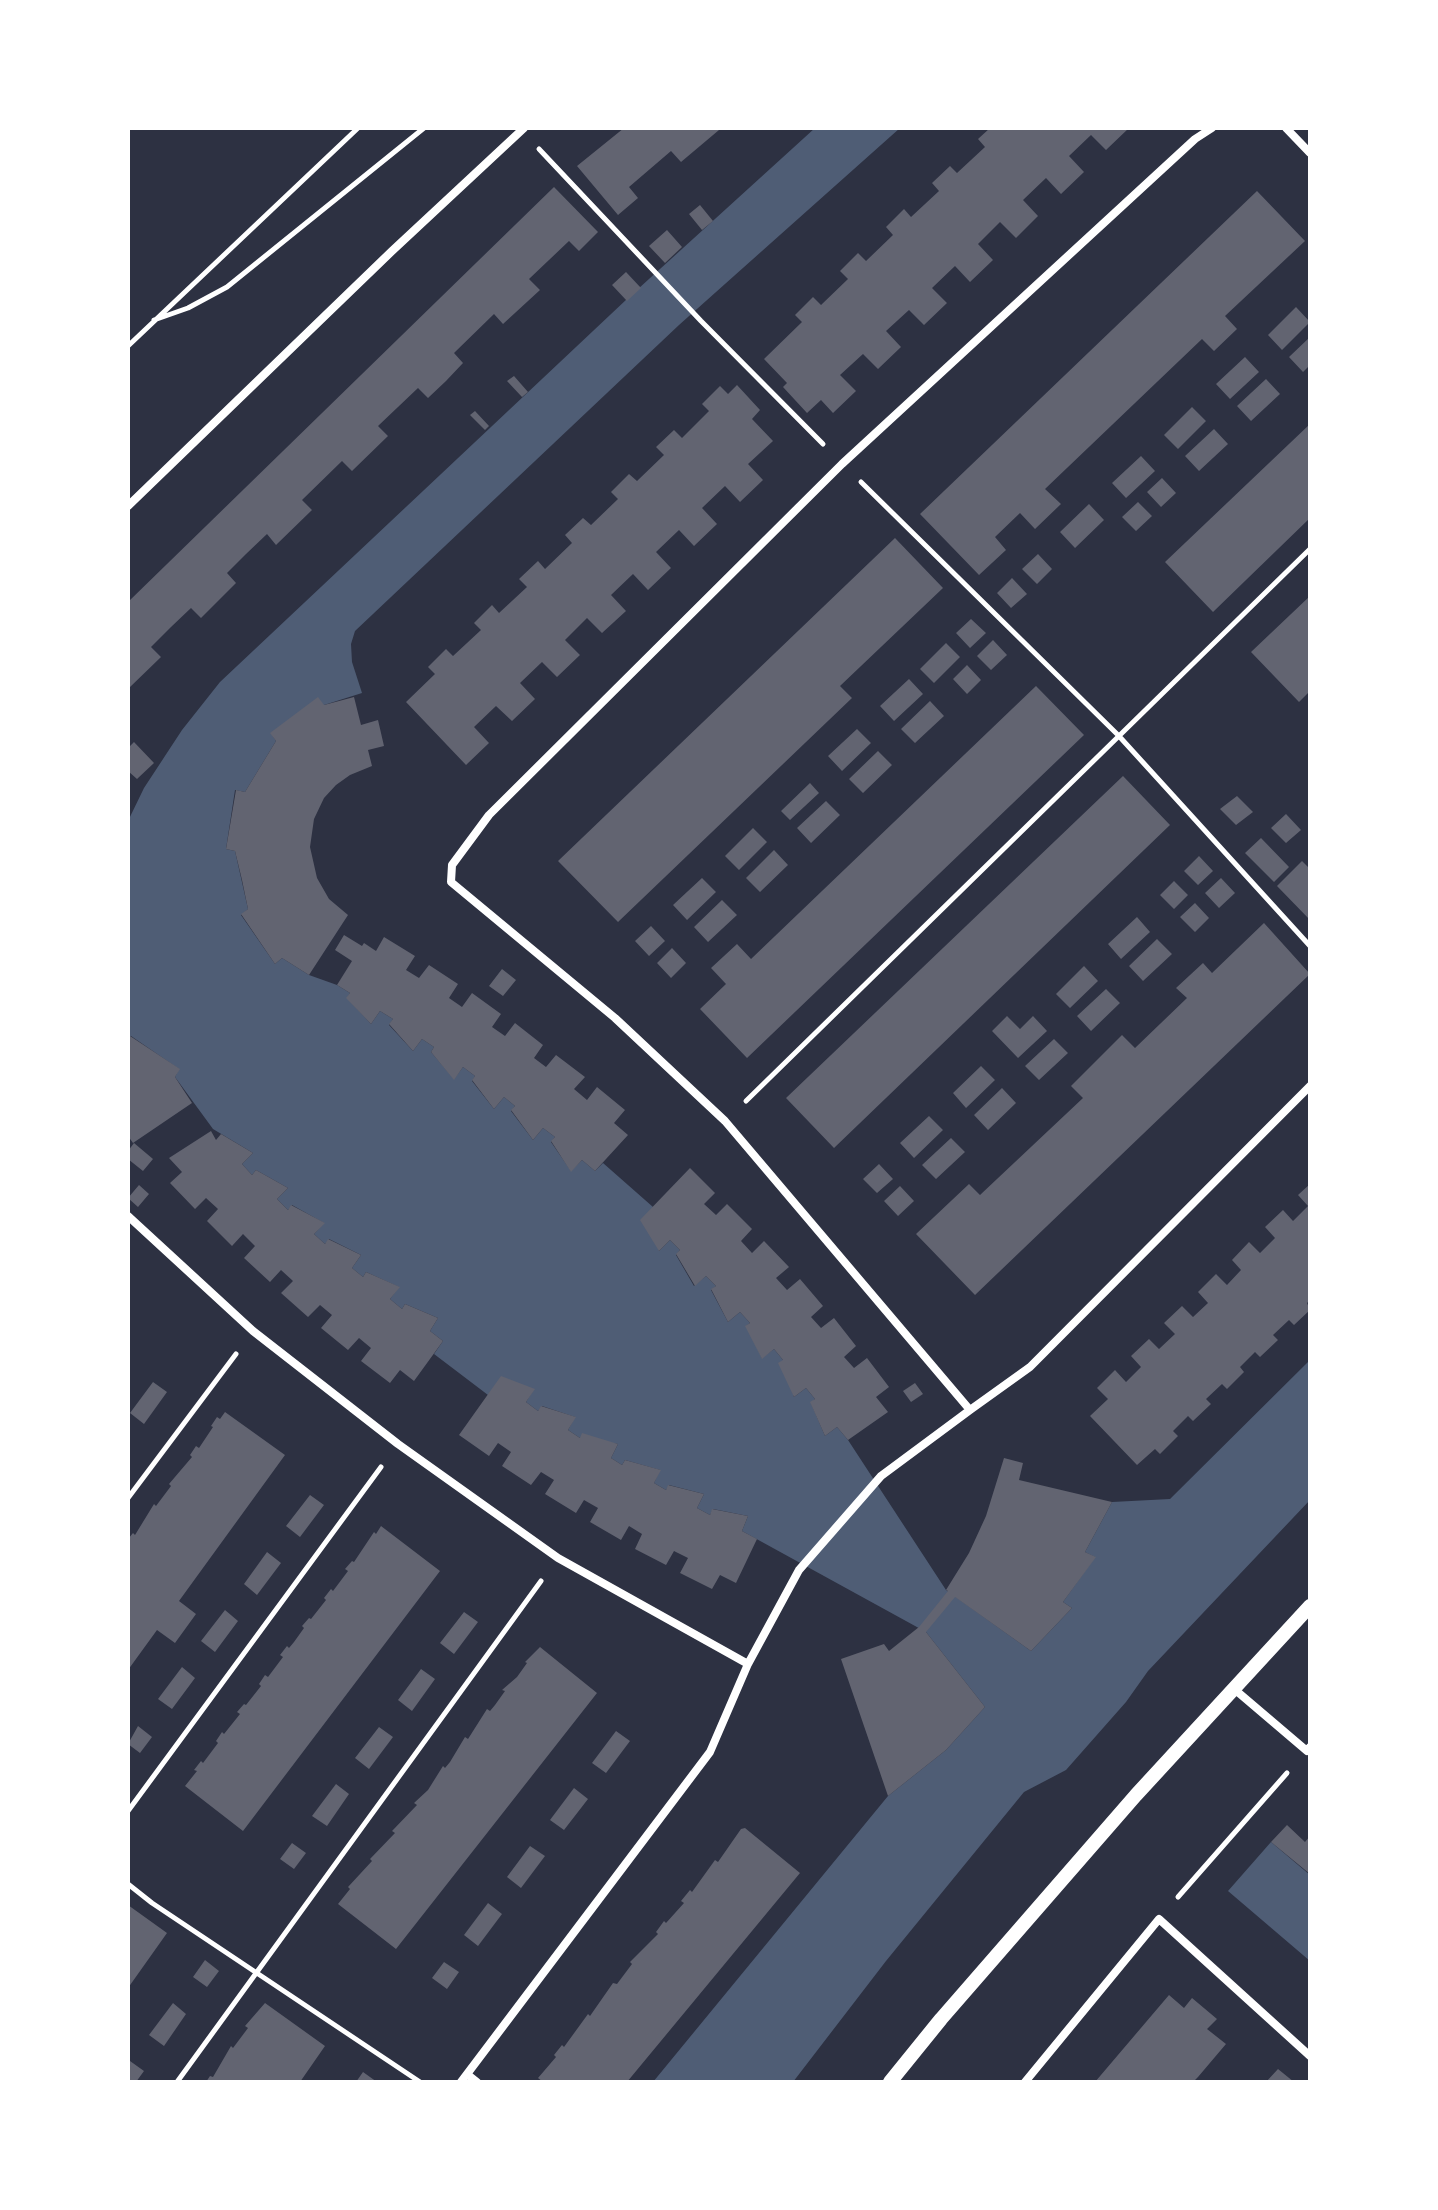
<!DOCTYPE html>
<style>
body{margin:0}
#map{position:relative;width:1438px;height:2210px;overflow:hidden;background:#2d3142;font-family:"Nunito Sans",sans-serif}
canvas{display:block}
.frame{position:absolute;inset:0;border:130px solid #fff;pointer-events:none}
</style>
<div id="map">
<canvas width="1438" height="2210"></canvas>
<div class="frame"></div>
</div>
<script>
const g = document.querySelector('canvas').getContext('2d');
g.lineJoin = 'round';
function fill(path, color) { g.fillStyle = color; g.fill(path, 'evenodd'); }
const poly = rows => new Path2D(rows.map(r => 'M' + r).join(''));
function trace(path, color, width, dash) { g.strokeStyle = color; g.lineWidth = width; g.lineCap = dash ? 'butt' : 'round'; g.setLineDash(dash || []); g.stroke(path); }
const water = poly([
 [815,128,900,128,679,325,355,631,351,644,352,662,362,693,324,705,271,733,276,741,245,792,235,790,226,849,235,851,248,909,241,915,275,964,282,958,309,975,337,985,350,993,347,998,371,1024,380,1011,393,1019,389,1025,413,1051,422,1039,434,1047,431,1052,454,1079,463,1067,475,1076,472,1081,494,1109,504,1097,515,1106,511,1111,533,1140,543,1128,555,1137,551,1142,571,1171,582,1160,595,1171,603,1163,653,1207,659,1251,670,1240,680,1250,676,1255,694,1286,706,1276,716,1286,711,1290,728,1322,740,1312,750,1323,746,1326,762,1358,774,1349,783,1360,794,1397,806,1388,815,1399,811,1403,825,1436,837,1427,848,1440,946,1590,1031,1651,1072,1608,1063,1602,1095,1557,1085,1552,1112,1502,1170,1499,1310,1360,1310,1500,1148,1671,1126,1702,1066,1770,1024,1792,886,1961,793,2082,653,2082,888,1796,946,1750,985,1707,926,1632,742,1531,748,1516,713,1509,710,1515,697,1508,704,1494,669,1485,666,1490,654,1483,660,1470,625,1460,622,1465,611,1458,618,1444,580,1438,568,1430,575,1417,542,1406,538,1411,526,1402,534,1389,488,1395,434,1354,443,1341,430,1331,438,1318,405,1304,402,1309,390,1299,399,1287,366,1272,363,1277,352,1268,361,1255,329,1239,325,1244,314,1234,324,1223,292,1205,288,1210,277,1199,288,1188,256,1170,252,1175,242,1164,253,1153,213,1129,175,1077,179,1069,131,1036,128,1039,128,821,144,788,182,730,220,682,627,299],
 [1271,1842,1310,1875,1310,1961,1228,1891]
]);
const building = poly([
 [624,128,717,128,719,130,681,162,671,151,629,187,638,198,618,215,577,166],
 [990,128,1129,128,1106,150,1091,135,1069,156,1084,172,1061,194,1046,178,1023,200,1038,216,1016,238,1000,222,978,244,993,260,970,282,955,266,932,288,947,303,924,325,909,310,886,331,901,347,878,369,863,354,840,375,856,391,833,413,821,400,807,413,783,387,787,383,764,359,802,322,795,315,813,297,821,305,848,279,840,271,858,253,866,261,893,235,886,227,904,209,911,217,939,191,932,183,950,166,957,173,985,147,978,139],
 [554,187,598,232,579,251,569,241,529,279,540,290,503,324,494,314,454,353,463,363,446,381,428,398,418,388,378,426,388,436,352,471,342,461,302,500,312,510,276,545,267,534,246,554,227,573,236,583,201,618,191,608,171,627,151,647,161,657,128,689,128,602],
 [1257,191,1305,241,1225,316,1237,329,1214,351,1202,339,1045,489,1061,504,1035,529,1020,513,995,537,1006,550,979,575,920,514],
 [700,205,713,221,702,230,689,214],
 [667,230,682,247,665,263,649,246],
 [626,272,641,288,627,301,612,285],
 [1296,307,1310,322,1282,350,1268,335],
 [1310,337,1310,365,1303,372,1289,357],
 [1245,357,1259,372,1230,399,1216,384],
 [514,376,528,392,522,397,507,381],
 [1266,379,1280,394,1251,421,1237,406],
 [737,385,760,410,752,419,773,441,748,464,763,480,740,502,725,486,702,508,717,524,694,546,679,530,656,552,671,568,648,590,633,574,611,595,626,611,602,633,587,618,565,640,580,655,557,677,542,662,520,683,535,699,512,721,496,706,474,727,489,743,466,765,406,702,435,674,428,667,446,649,453,656,481,630,474,623,492,605,499,613,527,587,519,579,538,561,545,569,572,543,565,535,583,518,591,525,618,499,611,492,629,474,637,481,664,455,656,447,674,430,682,438,709,411,702,404,720,386,728,394],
 [1192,407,1206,421,1178,449,1164,435],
 [475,411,489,426,485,430,470,415],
 [1310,424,1310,518,1213,612,1165,562],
 [1214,429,1228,444,1199,471,1185,456],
 [1141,456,1155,471,1126,498,1112,483],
 [1162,478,1176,493,1161,507,1147,492],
 [1138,502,1152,516,1136,531,1122,517],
 [1089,504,1104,520,1075,548,1060,532],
 [895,538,943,588,840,686,852,698,618,922,558,861],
 [1038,554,1052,569,1037,584,1022,569],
 [1012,578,1027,594,1011,608,997,593],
 [1310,596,1310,691,1299,702,1251,652],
 [971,619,986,633,970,648,956,633],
 [993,640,1007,655,991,670,977,656],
 [946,643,960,657,934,683,920,669],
 [967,665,981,680,967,694,953,679],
 [909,679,923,694,894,721,880,706],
 [1036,686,1084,735,747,1058,700,1009,726,984,711,968,737,944,751,959],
 [318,697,324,705,354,697,361,725,378,720,384,746,368,750,372,766,350,775,336,785,324,798,314,819,310,847,317,878,329,899,348,915,309,975,282,958,275,964,241,914,248,909,242,880,235,851,226,849,236,790,245,792,276,741,270,733],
 [930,701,944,716,915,743,901,729],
 [857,729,871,743,842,771,828,756],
 [134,742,154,763,137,779,128,771,128,748],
 [878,751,892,765,863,793,849,779],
 [1123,776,1170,825,834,1148,786,1098],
 [810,783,819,793,790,820,781,811],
 [1237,796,1253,812,1236,825,1220,809],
 [826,801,840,815,811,843,797,828],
 [1286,814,1301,830,1286,843,1271,828],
 [753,828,767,842,739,870,725,856],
 [1261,838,1289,867,1274,882,1245,853],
 [774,850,788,865,760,892,746,878],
 [1199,856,1213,871,1198,885,1184,871],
 [1302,861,1310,869,1310,920,1277,886],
 [702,878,716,892,687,920,673,905],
 [1221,878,1235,893,1219,908,1205,893],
 [1174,881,1188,895,1174,909,1160,895],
 [722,900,737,915,708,942,694,927],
 [1195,903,1209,918,1195,932,1180,917],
 [1137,917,1150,932,1121,959,1108,944],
 [1264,923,1310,974,975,1295,916,1234,969,1184,980,1195,1083,1098,1071,1086,1122,1035,1135,1048,1187,998,1176,988,1203,963,1212,973],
 [651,926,665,941,649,956,635,941],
 [344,935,362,946,364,943,376,951,384,937,415,956,406,970,419,978,429,965,458,984,449,998,462,1007,472,993,501,1014,492,1027,505,1036,515,1023,543,1045,534,1058,546,1067,556,1055,585,1077,574,1089,587,1100,597,1087,625,1110,614,1123,628,1135,595,1171,582,1160,571,1172,551,1141,555,1137,543,1128,533,1140,511,1110,515,1106,504,1097,494,1109,472,1080,475,1076,463,1067,454,1080,431,1052,434,1047,422,1039,413,1051,389,1024,393,1019,380,1011,371,1024,346,998,350,993,337,985,352,961,335,950],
 [1157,939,1172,954,1143,981,1129,966],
 [672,948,686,963,671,978,657,963],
 [1084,966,1098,981,1070,1008,1056,994],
 [502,969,516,980,503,996,489,986],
 [1106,989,1120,1003,1091,1031,1077,1016],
 [1007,1016,1020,1029,1033,1016,1047,1031,1018,1058,992,1031],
 [130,1036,180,1069,175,1077,192,1103,133,1143,128,1136,128,1039],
 [1054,1039,1068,1053,1039,1080,1025,1066],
 [981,1066,995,1080,966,1108,953,1093],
 [1002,1088,1016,1103,988,1130,974,1115],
 [929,1116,943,1130,914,1158,900,1143],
 [211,1131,216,1140,221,1134,253,1153,242,1164,252,1175,256,1170,288,1188,277,1199,288,1210,291,1205,325,1223,314,1234,325,1244,328,1239,361,1255,352,1268,363,1277,366,1272,400,1287,390,1299,402,1309,405,1304,438,1318,430,1331,443,1341,414,1381,400,1370,390,1383,361,1361,371,1348,359,1338,348,1350,321,1328,332,1315,320,1305,308,1317,281,1293,293,1281,281,1270,270,1282,244,1258,255,1246,243,1234,232,1246,207,1221,218,1209,206,1198,195,1209,170,1183,182,1172,169,1158],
 [951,1138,965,1152,936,1179,922,1165],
 [134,1143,153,1159,143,1171,128,1159,128,1151],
 [879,1164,893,1179,877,1193,863,1179],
 [690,1168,715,1193,704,1204,716,1215,727,1204,752,1229,741,1241,752,1253,764,1241,789,1267,776,1278,787,1290,800,1279,823,1306,811,1317,821,1328,834,1318,856,1346,844,1357,854,1368,867,1358,889,1387,876,1397,888,1412,848,1440,837,1427,825,1436,810,1402,815,1399,806,1388,794,1397,778,1363,783,1360,774,1349,762,1359,745,1326,750,1323,740,1312,728,1322,711,1289,716,1286,706,1276,695,1286,676,1254,680,1250,670,1240,659,1251,640,1220],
 [1310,1184,1310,1300,1307,1303,1310,1310,1294,1325,1289,1320,1273,1335,1278,1340,1260,1357,1255,1352,1240,1367,1244,1372,1227,1389,1222,1384,1206,1399,1211,1404,1193,1421,1188,1416,1173,1431,1178,1436,1160,1454,1155,1449,1137,1465,1090,1416,1108,1399,1097,1388,1115,1370,1126,1382,1141,1367,1131,1356,1149,1339,1159,1349,1175,1334,1164,1323,1182,1306,1193,1317,1208,1303,1198,1292,1216,1274,1227,1285,1241,1270,1232,1260,1249,1242,1260,1253,1275,1238,1265,1227,1283,1210,1293,1221,1308,1206,1298,1195],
 [139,1185,149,1194,138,1207,128,1198],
 [900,1186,914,1201,898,1216,884,1201],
 [501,1376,535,1389,526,1402,538,1411,541,1406,576,1417,568,1430,580,1438,582,1433,618,1444,611,1458,622,1465,625,1460,661,1470,654,1483,666,1490,668,1485,704,1494,697,1508,710,1515,712,1509,748,1516,742,1531,757,1539,736,1583,720,1575,712,1589,680,1573,688,1558,674,1551,666,1565,635,1549,642,1534,629,1526,621,1540,590,1522,598,1508,584,1500,576,1513,545,1494,554,1480,541,1472,531,1485,502,1466,511,1452,498,1443,489,1456,459,1435],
 [153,1382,167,1392,144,1424,130,1413],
 [915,1383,923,1394,911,1402,903,1391],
 [225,1412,285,1455,179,1601,196,1614,175,1643,157,1630,128,1670,128,1539,133,1533,135,1535,154,1504,156,1506,171,1486,169,1484,192,1457,190,1455,196,1446,199,1448,213,1427,211,1426,217,1417,220,1419],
 [1004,1458,1023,1463,1019,1480,1112,1502,1085,1552,1096,1557,1063,1602,1072,1608,1031,1651,955,1597,926,1632,985,1707,946,1750,888,1796,841,1659,884,1644,889,1651,919,1627,948,1591,946,1590,969,1553,986,1516],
 [310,1495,324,1505,300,1537,286,1526],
 [381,1526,440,1571,243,1831,185,1786,197,1771,194,1770,201,1761,203,1763,218,1743,216,1741,222,1732,224,1734,240,1714,237,1712,244,1704,246,1705,261,1686,259,1684,265,1675,268,1677,283,1657,280,1655,287,1646,289,1648,294,1642,304,1628,302,1626,309,1618,311,1619,326,1600,324,1598,331,1589,333,1591,348,1571,345,1569,352,1561,354,1562,374,1532,376,1534],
 [267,1552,281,1563,257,1595,244,1584],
 [225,1610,238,1621,215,1652,201,1641],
 [464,1612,478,1622,454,1654,440,1643],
 [540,1647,597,1693,396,1949,338,1904,350,1889,348,1887,372,1861,370,1859,395,1833,392,1831,417,1805,414,1803,428,1790,443,1766,445,1768,450,1762,465,1737,468,1739,487,1709,490,1711,495,1705,505,1691,502,1690,517,1677,527,1663,525,1662],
 [182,1667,195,1678,172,1709,158,1699],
 [421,1669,435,1679,412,1711,398,1700],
 [138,1726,152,1737,140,1753,128,1744],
 [379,1727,393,1737,369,1769,355,1758],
 [616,1731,630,1741,606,1773,592,1763],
 [336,1784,349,1794,327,1826,312,1816],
 [574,1788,588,1799,564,1830,550,1820],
 [1287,1825,1305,1842,1310,1836,1310,1874,1271,1842],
 [745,1828,800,1873,627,2082,543,2082,538,2078,556,2057,554,2055,562,2045,564,2047,588,2014,590,2016,613,1983,617,1984,632,1964,630,1962,658,1934,656,1932,664,1921,666,1923,684,1903,681,1901,690,1890,692,1892,715,1860,718,1862,741,1829],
 [292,1843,306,1853,294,1869,280,1859],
 [530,1846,545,1856,521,1888,507,1877],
 [488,1903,502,1914,478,1946,464,1935],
 [128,1905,167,1933,128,1988],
 [205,1960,219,1971,207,1987,193,1977],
 [444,1962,459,1972,447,1989,432,1978],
 [1169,1995,1184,2008,1192,1998,1217,2019,1207,2029,1226,2044,1198,2077,1193,2082,1095,2082],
 [173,2003,186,2014,164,2046,149,2035],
 [265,2003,325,2046,300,2082,206,2082,210,2076,213,2077,231,2046,233,2048,248,2028,245,2026],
 [130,2061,144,2071,136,2082,128,2082],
 [1278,2069,1294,2082,1266,2082],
 [363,2072,377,2082,356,2082]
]);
const path = poly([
 [539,149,701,321,823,444],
 [154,320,188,308,227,287,424,128],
 [128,346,358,128],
 [861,482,1118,735,1310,946],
 [746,1101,1310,549],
 [128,1498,236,1354],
 [128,1811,381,1467],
 [128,1884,152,1903,420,2082],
 [1178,1897,1287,1773],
 [177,2082,541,1581]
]);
const minor = poly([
 [1212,128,1195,139,842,464,489,815,452,865,451,882,615,1018,725,1121,970,1410,1030,1367,1310,1086],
 [1286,128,1310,153],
 [128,506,392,251,524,128],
 [128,1216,253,1331,398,1444,558,1558,748,1664,710,1752,461,2082],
 [748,1664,799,1570,881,1476,970,1410],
 [1233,1688,1307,1751,1310,1747],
 [467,2074,477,2082],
 [1025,2082,1159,1919,1310,2056]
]);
const tertiary = poly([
 [890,2082,941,2019,1136,1795,1310,1606]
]);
fill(water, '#4f5d75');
fill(building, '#626471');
trace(path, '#fff', 5);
trace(minor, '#fff', 8);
trace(tertiary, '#fff', 14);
</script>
